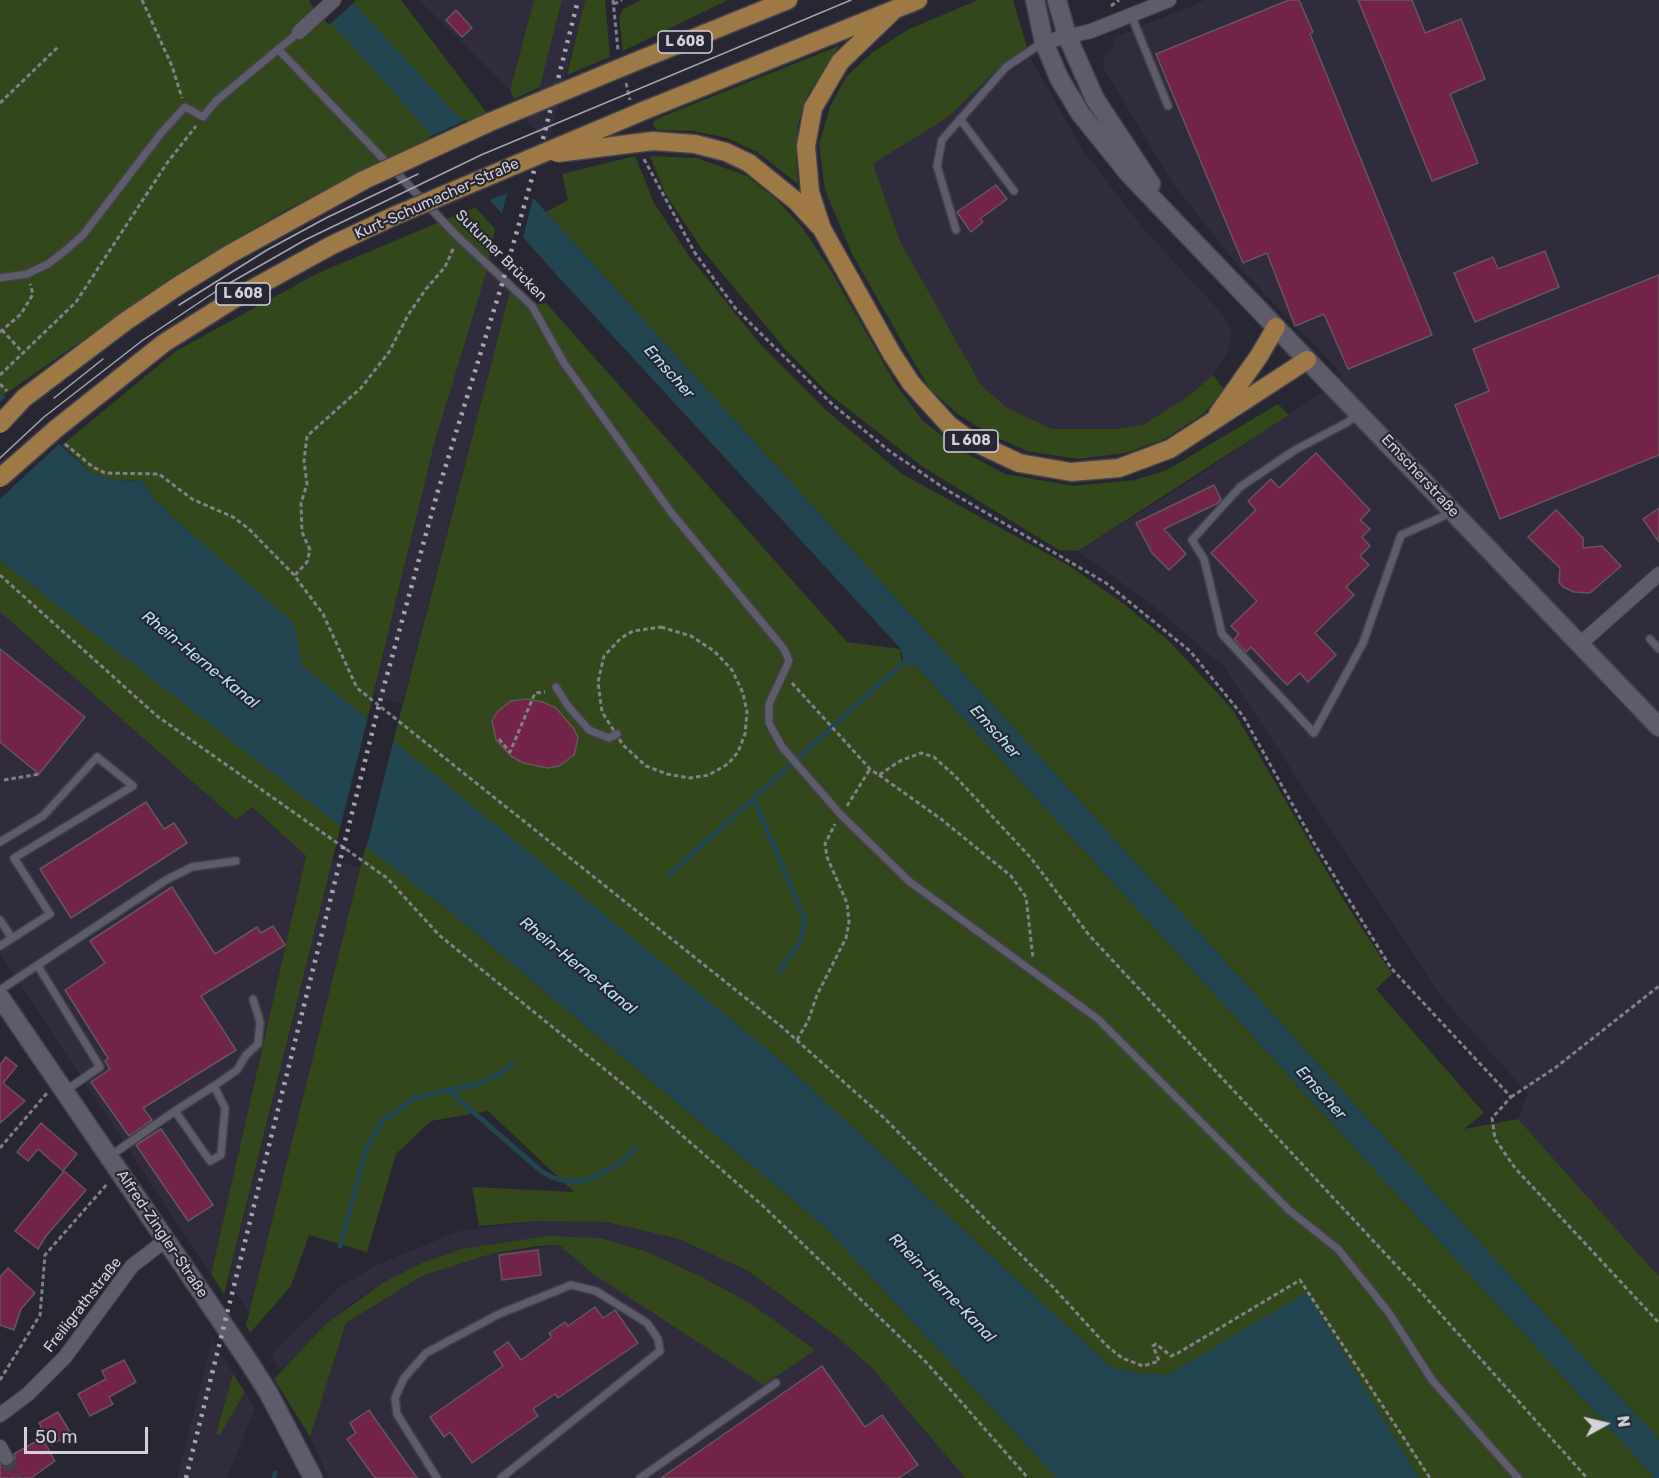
<!DOCTYPE html>
<meta charset="utf-8">
<style>
body{margin:0}
#map{position:relative;width:1659px;height:1478px;overflow:hidden;background:#282632;font-family:Rubik,sans-serif}
canvas{display:block}
.north{position:absolute;left:1575px;top:1394px;width:60px;height:60px;-webkit-text-stroke:4px #282632;paint-order:stroke;rotate:82deg;font-size:16px;font-weight:700;line-height:24px;text-align:center;color:#d3d2da}
.north::after{content:'';display:block;margin:auto;width:21px;height:27px;background:#d3d2da;clip-path:polygon(50% 0,100% 100%,50% 72%,0 100%)}
.scale{position:absolute;left:24px;top:1427px;width:124px;height:27px;box-sizing:border-box;border:3px solid #d3d2da;border-top:0;padding-left:8px;font-size:18px;line-height:21px;white-space:nowrap;color:#d3d2da;-webkit-text-stroke:4px #282632;paint-order:stroke}
</style>
<div id="map">
<canvas width="1659" height="1478"></canvas>
<div class="north">N</div>
<div class="scale">50 m</div>
</div>
<script>
const g = document.querySelector('canvas').getContext('2d');
g.lineJoin = 'round';
function fill(path, color) { g.fillStyle = color; g.fill(path, 'evenodd'); }
const poly = rows => new Path2D(rows.map(r => 'M' + r).join(''));
function trace(path, color, width, dash) { g.strokeStyle = color; g.lineWidth = width; g.lineCap = dash ? 'butt' : 'round'; g.setLineDash(dash || []); g.stroke(path); }
function write(font, color, halo, rows, align = 'center') {
  g.font = font + ' Rubik,sans-serif'; g.lineWidth = 4.5; g.setLineDash([]); g.textBaseline = 'middle'; g.strokeStyle = halo; g.fillStyle = color; for (const [text, x, y, turn = 0] of rows) {
    g.save(); g.translate(x, y); g.rotate((+turn || 0) * Math.PI / 180); g.textAlign = isNaN(turn) ? turn : align; if (halo) g.strokeText(text, 0, 0); g.fillText(text, 0, 0); g.restore();
  }
}
const built = poly([
 [419,0,534,0,510,90],
 [562,0,585,0,548,144,527,121,540,87],
 [1206,0,1659,0,1659,1277,1518,1119,1528,1094,1440,995,1224,667,1151,604,1078,551,1192,480,1322,392,1342,374,1239,267,1173,184,1103,67,1104,57,1114,46,1113,38],
 [1030,57,1082,149,1141,226,1223,315,1232,333,1228,351,1213,375,1190,395,1143,425,1115,429,1052,429,1006,407,981,385,900,241,873,164,947,118,1003,64,1013,71],
 [487,270,510,291,402,704,374,694,435,441],
 [0,612,236,820,251,807,306,856,211,1274,0,954],
 [332,859,361,868,249,1313,228,1280],
 [537,1221,606,1222,679,1239,748,1271,835,1335,872,1368,965,1478,329,1478,310,1437,346,1323,422,1276,494,1253,559,1245,593,1274,750,1303,700,1276,645,1251,546,1236,462,1249,424,1262,384,1282,351,1304,281,1370,271,1355,339,1288,374,1266,459,1231],
 [212,1340,233,1374,216,1434,220,1435,245,1392,255,1408,227,1478,177,1478]
]);
const green = poly([
 [0,0,401,0,487,113,388,158,286,210,183,270,4,395,0,392],
 [534,0,562,0,540,87,514,99,510,90],
 [585,0,605,0,610,57,567,75],
 [641,0,728,0,623,51,619,18,623,9],
 [978,0,1013,0,1027,47,1003,64,947,118,873,164,900,241,981,385,1006,407,1052,429,1115,429,1143,425,1190,395,1213,375,1225,390,1203,414,1163,440,1125,453,1077,459,1027,451,991,435,959,415,930,389,905,347,852,254,825,190,819,144,830,107,846,77,873,52,909,29],
 [839,46,807,96,798,124,796,158,798,184,757,152,727,138,693,131,657,130,653,125,654,120],
 [635,156,654,203,689,256,760,344,826,410,902,474,1068,565,1124,604,1170,642,1233,710,1341,896,1392,974,1376,989,1484,1113,1464,1129,1518,1119,1659,1277,1659,1440,546,212,568,200,562,174],
 [650,156,697,158,747,176,778,201,802,227,830,269,895,383,923,421,962,451,1005,474,1074,486,1135,480,1167,470,1278,404,1289,415,1078,551,1059,550,923,467,830,395,786,350,701,248,665,193],
 [475,207,495,229,487,270,435,441,367,720,301,665,293,623,178,522,151,495,144,481,115,480,93,474,62,445,176,351,316,274],
 [510,291,527,306,546,303,847,642,900,649,901,659,907,665,915,665,1655,1478,1419,1478,1307,1293,1168,1375,1136,1373,1110,1366,778,1058,393,742],
 [0,560,341,825,224,1294,211,1274,306,856,252,807,236,820,0,612],
 [366,845,453,914,826,1228,1057,1478,965,1478,872,1368,835,1335,748,1271,679,1239,606,1222,537,1221,479,1226,472,1187,574,1192,488,1111,431,1121,396,1154,367,1252,309,1235,291,1286,250,1333,246,1325],
 [546,1236,600,1238,645,1251,700,1276,750,1303,815,1350,764,1385,593,1274,559,1245,538,1246,494,1253,422,1276,346,1323,310,1437,274,1379,327,1323,384,1282,424,1262,462,1249],
 [233,1374,245,1392,220,1435,216,1434]
]);
const water = poly([
 [311,0,351,0,546,212,1659,1440,1659,1478,1655,1478,915,665,907,665,904,662,900,648,553,271],
 [0,392,93,474,115,480,144,481,151,495,178,522,294,623,302,665,778,1058,1110,1366,1136,1373,1168,1375,1307,1292,1419,1478,1057,1478,826,1228,453,914,0,560]
]);
const pier = poly([
 [311,0,355,0,356,1,329,25,309,2],
 [466,120,534,195,522,241,501,217,507,193,486,201,429,137],
 [8,395,62,441,0,499,0,402],
 [368,717,394,739,366,849,340,828]
]);
const stream = poly([
 [754,799,805,920,800,942,779,971],
 [669,875,904,662],
 [447,1089,542,1172,554,1178,572,1182,587,1180,619,1164,635,1149],
 [340,1246,366,1150,382,1121,415,1098,473,1085,494,1077,512,1064],
 [274,1478,275,1473]
]);
const building = poly([
 [1289,0,1299,0,1313,32,1310,34,1432,335,1348,369,1324,314,1295,326,1267,253,1243,263,1156,54,1289,0],
 [1358,0,1412,0,1425,33,1461,19,1485,79,1450,94,1478,163,1432,181,1358,0],
 [456,10,472,28,462,37,446,20,456,10],
 [996,185,1007,199,980,219,983,222,971,232,957,212,996,185],
 [1545,251,1559,287,1475,322,1454,273,1493,257,1498,269,1545,251],
 [1659,275,1659,455,1500,519,1455,405,1489,391,1473,349,1659,275],
 [1316,453,1370,510,1360,520,1370,529,1362,537,1370,546,1360,556,1369,565,1346,587,1354,595,1315,633,1336,655,1308,682,1300,673,1287,685,1251,647,1246,652,1234,639,1239,634,1231,626,1257,601,1211,553,1256,510,1248,501,1271,479,1279,488,1316,453],
 [1214,485,1221,499,1218,503,1164,529,1186,554,1169,570,1152,553,1136,523,1214,485],
 [1659,508,1659,542,1643,519,1659,508],
 [1556,510,1583,538,1583,548,1602,546,1621,566,1590,593,1574,592,1563,587,1559,582,1560,568,1528,537,1556,510],
 [0,649,85,717,39,774,0,742,0,649],
 [526,699,543,702,556,708,574,729,578,738,574,755,559,766,548,768,523,763,511,756,496,740,492,721,497,712,511,701,526,699],
 [146,802,164,829,174,823,187,843,71,918,40,869,146,802],
 [172,887,215,954,257,927,261,933,273,926,285,945,201,996,236,1050,143,1108,152,1120,129,1136,91,1082,110,1069,105,1061,108,1058,65,990,105,963,90,941,172,887],
 [6,1057,17,1066,3,1083,25,1101,0,1123,0,1065,6,1057],
 [41,1123,77,1154,63,1171,38,1149,28,1161,17,1152,41,1123],
 [161,1129,213,1205,188,1221,136,1145,161,1129],
 [64,1171,86,1190,46,1236,38,1249,15,1231,64,1171],
 [538,1250,541,1275,502,1280,499,1255,538,1250],
 [8,1268,35,1293,21,1309,14,1330,0,1325,0,1277,8,1268],
 [595,1307,603,1318,615,1310,638,1343,558,1398,555,1394,533,1409,538,1416,472,1463,450,1432,444,1437,430,1417,503,1366,494,1352,508,1342,521,1360,552,1337,549,1333,565,1322,568,1326,595,1307],
 [124,1360,136,1382,109,1397,113,1404,90,1416,78,1394,106,1379,102,1371,124,1360],
 [822,1366,865,1427,882,1415,918,1465,899,1478,661,1478,822,1366],
 [369,1410,375,1419,417,1478,375,1478,347,1439,356,1433,350,1423,369,1410],
 [58,1412,71,1434,51,1445,39,1423,58,1412],
 [42,1438,55,1461,31,1478,0,1478,0,1464,11,1466,15,1459,14,1454,42,1438]
]);
const streetTunnel = poly([
 [6,1458,17,1478]
]);
const path = poly([
 [142,0,172,66,182,98],
 [613,0,618,50],
 [614,4,622,0],
 [1111,6,1119,0],
 [626,83,630,100],
 [0,103,58,47],
 [644,159,695,253,736,309,832,404,888,450,947,490,1106,583,1190,651,1243,716,1314,843,1391,968,1511,1097,1492,1118,1495,1139,1515,1168,1659,1323],
 [2,330,24,354],
 [0,332,21,314,33,294,30,284],
 [0,375,76,302,167,163,196,126],
 [0,384,7,391],
 [65,444,93,467,105,473,159,474,192,499,233,517,249,529,294,575,323,614,357,688,782,1027,883,1117,1051,1285,1106,1345,1122,1358,1143,1366,1159,1361,1153,1346,1156,1344,1171,1356,1178,1353,1300,1280,1430,1478],
 [0,575,157,716,387,878,439,935,629,1089,762,1205,926,1362,1028,1478],
 [295,575,307,562,310,550,302,532,301,503,307,484,304,461,307,436,361,388,389,352,408,315,426,289,445,267,454,247],
 [661,627,691,636,714,651,732,670,743,693,747,712,745,734,738,752,728,764,709,775,690,778,667,774,646,766,623,745,602,712,598,682,604,656,621,638,633,631,661,627],
 [792,683,870,769,879,775,900,761,921,753,934,757,953,774,1031,858,1089,935,1420,1291,1587,1478],
 [499,739,510,752,535,693,545,692],
 [879,775,941,819,1011,876,1026,897,1033,958],
 [4,780,39,774],
 [847,806,870,769],
 [797,1040,808,1021,817,995,846,938,849,922,847,903,827,857,825,844,835,824],
 [1511,1097,1555,1068,1659,986],
 [0,1148,47,1093],
 [0,1380,40,1315,45,1255,108,1183]
]);
const lane = poly([
 [1131,15,1168,106],
 [278,49,458,237,532,306,564,363,670,511,784,649,789,661,769,704,769,723,782,747,841,815,910,882,1098,1019,1290,1211,1338,1249,1389,1313,1432,1380,1518,1478],
 [960,119,1014,191],
 [956,230,937,166,942,140,1006,67,1042,43],
 [0,278,27,274,48,264,66,250,83,235,162,132,185,107,203,117,216,101,299,32],
 [1358,413,1348,422,1295,450,1240,487,1192,540,1204,559,1222,634,1314,733,1363,643,1401,535,1442,517,1449,510],
 [1650,639,1659,649],
 [556,687,568,706,589,730,609,738,617,734],
 [0,842,43,816,97,757,133,786,14,858,50,914,0,946],
 [0,920,12,938],
 [38,966,100,1067,65,1091],
 [0,990,166,880,192,867,236,861],
 [214,1086,237,1070,246,1055,258,1044,260,1022,253,999],
 [110,1156,175,1111,210,1161,221,1155,225,1108,214,1086,175,1111],
 [437,1478,397,1414,395,1398,404,1378,426,1353,499,1314,571,1285,596,1291,647,1323,658,1339,660,1351,501,1478],
 [640,1478,776,1383]
]);
const street = poly([
 [299,32,334,0],
 [1044,42,1091,31,1169,0],
 [1580,644,1659,574],
 [0,1415,28,1394,65,1357,132,1266,167,1239],
 [0,1447,6,1458]
]);
const secondary = poly([
 [1035,0,1044,42,1059,78,1080,113,1129,174,1659,727],
 [1057,0,1067,36,1095,99,1151,184],
 [0,997,247,1359,268,1392,313,1478]
]);
const primary = poly([
 [894,10,840,62,813,108,806,146,810,192,822,229,892,354,911,383,949,425,968,439,1019,463,1071,472,1119,468,1170,449,1307,360],
 [632,63,788,0],
 [643,111,918,0],
 [653,141,695,144,726,152,749,163,796,201,819,226],
 [24,398,126,321,178,286,230,254,364,180],
 [1218,414,1259,356,1276,327],
 [57,428,164,343,234,299,332,245,394,216]
]);
const tram = poly([
 [179,305,267,250,326,218,418,174],
 [54,398,103,359],
 [0,458,44,417,143,340,221,288,305,240,481,155,851,0]
]);
const rail = poly([
 [186,1478,381,697,437,494,502,284,543,139,578,0]
]);
const primaryBridge = poly([
 [557,153,653,141],
 [364,180,490,122,632,63],
 [394,216,643,111],
 [0,424,24,398],
 [0,478,57,428]
]);
const shields = [
 [685,42,54],
 [243,294,54],
 [971,441,54]
];
const shieldNames = [
 ["L 608",685,42],
 ["L 608",243,294],
 ["L 608",971,441]
];
const streetNames = [
 ["Kurt-Schumacher-Straße",437,199,-24],
 ["Sutumer Brücken",501,256,45],
 ["Emscherstraße",1420,476,47],
 ["Alfred-Zingler-Straße",162,1234,56],
 ["Freiligrathstraße",83,1305,-52]
];
const waterNames = [
 ["Emscher",669,372,48],
 ["Rhein-Herne-Kanal",200,660,39],
 ["Emscher",995,732,48],
 ["Rhein-Herne-Kanal",578,966,39],
 ["Emscher",1321,1093,48],
 ["Rhein-Herne-Kanal",942,1288,46]
];
fill(built, '#302c3e');
fill(green, '#32471a');
fill(water, '#214651');
fill(pier, '#282632');
trace(stream, '#214651', 5);
fill(building, '#722449');
trace(building, '#67565c', 1.5);
trace(streetTunnel, '#42404b', 14, [14, 7]);
trace(lane, '#43424c', 10);
trace(street, '#43424c', 16);
trace(secondary, '#43424c', 21);
trace(primary, '#43424c', 21);
trace(path, '#82818b', 3, [4.5, 3]);
trace(lane, '#5e5c6a', 7);
trace(street, '#5e5c6a', 14);
trace(secondary, '#5e5c6a', 18);
trace(primary, '#9e7945', 18);
trace(tram, '#a8a7b0', 1.5);
trace(rail, '#a8a7b0', 4.5, [3, 6]);
trace(primaryBridge, '#43424c', 21, []);
trace(primaryBridge, '#9e7945', 18);
for (const [x, y, w] of shields) { const box = new Path2D(); box.roundRect(x - w / 2, y - 11, w, 22, 4.5); g.fillStyle = '#282632'; g.fill(box); trace(box, '#d3d2da', 1.5); }
write('bold 14px', '#d3d2da', null, shieldNames);
write('15px', '#d3d2da', '#282632', streetNames);
write('italic 16px', '#b2e6f7', '#282632', waterNames);
</script>
